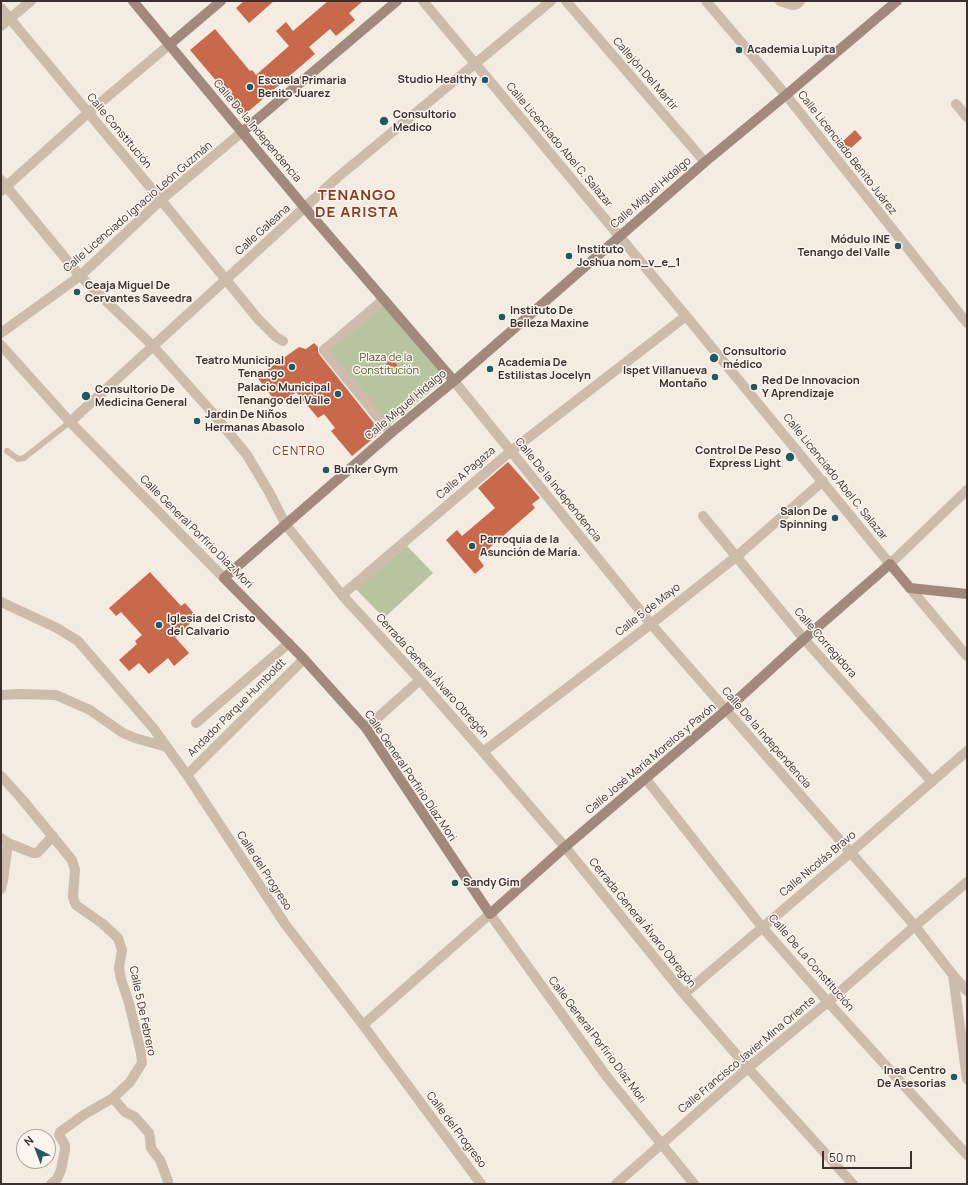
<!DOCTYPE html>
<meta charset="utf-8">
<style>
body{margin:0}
#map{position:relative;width:968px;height:1185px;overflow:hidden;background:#f4ebe1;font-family:Manrope,sans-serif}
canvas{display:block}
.frame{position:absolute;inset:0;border:2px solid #3b302b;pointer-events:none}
.north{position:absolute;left:16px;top:1129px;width:40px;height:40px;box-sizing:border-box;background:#fbf5ee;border:1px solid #aea6a0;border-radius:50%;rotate:318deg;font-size:11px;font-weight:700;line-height:16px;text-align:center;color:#3b302b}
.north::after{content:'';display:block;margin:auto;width:14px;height:18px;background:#1f5a5e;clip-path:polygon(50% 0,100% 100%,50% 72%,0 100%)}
.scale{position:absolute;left:822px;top:1151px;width:90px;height:18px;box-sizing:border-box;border:2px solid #3b302b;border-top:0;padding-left:5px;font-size:12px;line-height:14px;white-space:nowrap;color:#3b302b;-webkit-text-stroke:3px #fbf5ee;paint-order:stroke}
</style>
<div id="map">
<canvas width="968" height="1185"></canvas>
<div class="frame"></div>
<div class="north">N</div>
<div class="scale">50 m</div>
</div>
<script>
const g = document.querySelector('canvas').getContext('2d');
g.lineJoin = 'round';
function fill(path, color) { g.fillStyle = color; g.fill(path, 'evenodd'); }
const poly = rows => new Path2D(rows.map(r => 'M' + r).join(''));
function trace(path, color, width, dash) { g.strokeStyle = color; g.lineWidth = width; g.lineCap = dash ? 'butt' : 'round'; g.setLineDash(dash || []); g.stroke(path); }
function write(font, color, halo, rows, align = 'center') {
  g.font = font + ' Manrope,sans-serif'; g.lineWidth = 3; g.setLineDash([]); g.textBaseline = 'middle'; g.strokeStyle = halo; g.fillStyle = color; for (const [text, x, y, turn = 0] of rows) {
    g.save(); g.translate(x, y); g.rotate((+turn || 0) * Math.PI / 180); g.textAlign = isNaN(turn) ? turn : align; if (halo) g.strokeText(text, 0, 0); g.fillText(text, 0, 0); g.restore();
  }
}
const green = poly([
 [382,304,446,378,390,425,327,350],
 [407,546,433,573,384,618,355,588]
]);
const building = poly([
 [244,1,274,1,249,23,236,8],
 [328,1,363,1,349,13,355,20,336,36,330,29,309,47,315,54,243,116,228,98,230,97,190,50,215,29,250,71,252,70,256,75,289,46,276,31,286,22,293,31],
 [855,130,862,138,849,150,842,142],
 [314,343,318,347,318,351,319,354,381,432,352,456,331,431,335,428,324,414,318,418,296,392,279,406,257,377,299,347,306,349],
 [392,358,397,365,397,368,392,374,386,368,386,364],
 [508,462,540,498,532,504,535,508,478,558,484,566,475,574,446,540,457,530,462,536,495,508,478,488],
 [150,572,181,606,185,603,197,617,175,637,189,653,174,666,168,658,149,674,139,663,129,671,119,660,137,644,135,641,142,635,121,612,116,616,109,608]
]);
const lane = poly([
 [7,451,18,459,24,458,70,422]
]);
const street = poly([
 [423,1,686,316,890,564,967,490],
 [566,1,705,162],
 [706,1,786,95,967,323],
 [780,1,792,5,797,4,800,1],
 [1,8,161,200,258,319,276,337,283,341],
 [1,26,31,1],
 [956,104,967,117],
 [1,180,80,276,153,346,211,411,247,455,269,492,286,525,342,595,420,680,483,752,565,847,684,994,748,1068,853,1184],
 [1,191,88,113,169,45],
 [383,300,324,350,391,433],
 [1,333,80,276,161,200,242,132],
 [1,345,70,422,224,578],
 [454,381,651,624,915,926,953,975,967,991],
 [70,422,338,177,551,1],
 [703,516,804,639,932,782],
 [910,588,967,656],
 [342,595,511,451,686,316],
 [1,602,57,628,78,641,154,729,187,775,285,924,363,1025,481,1184],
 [1,695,20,694,56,695,90,710,123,733,135,738,167,747],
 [196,723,289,643],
 [366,728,420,680],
 [483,752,651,624,737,556,823,481],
 [187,775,304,659],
 [1,776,21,798,72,860,75,870,73,896,74,901,76,905,103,924,118,938,122,950,119,968,121,979,129,1003,141,1053,142,1063,130,1082,113,1098,85,1114,60,1132,59,1135,65,1145,65,1150,61,1170,57,1179,51,1184],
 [646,779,762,927,828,1002,967,1155],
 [1,838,8,843,33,853,37,853,39,851,53,836],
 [1,889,3,880,8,843],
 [953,975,967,1079],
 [684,994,850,853,967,751],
 [363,1025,490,914,607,1077,694,1184],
 [113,1098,125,1112,135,1117,149,1133,150,1138,151,1148,160,1160,168,1181],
 [616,1184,748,1068,828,1002,915,926,967,882]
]);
const secondary = poly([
 [133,1,305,208,454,381],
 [897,1,786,95,705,162,454,381,391,433,224,578,304,659,366,728,490,914,565,847,726,710,804,639,890,564,910,588,967,594],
 [169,45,221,1],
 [242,132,397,1]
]);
const markers = [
 [739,50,4,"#1f5a5e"],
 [485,80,4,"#1f5a5e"],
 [250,87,4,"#1f5a5e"],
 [384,121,5,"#1f5a5e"],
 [898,246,4,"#1f5a5e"],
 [569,256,4,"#1f5a5e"],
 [77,292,4,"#1f5a5e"],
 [502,317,4,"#1f5a5e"],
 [714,358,5,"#1f5a5e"],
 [292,367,4,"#1f5a5e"],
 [490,369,4,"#1f5a5e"],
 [715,377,4,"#1f5a5e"],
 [754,387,4,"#1f5a5e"],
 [338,394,4,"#1f5a5e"],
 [86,396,5,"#1f5a5e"],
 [197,421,4,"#1f5a5e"],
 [790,457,5,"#1f5a5e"],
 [326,470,4,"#1f5a5e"],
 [835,518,4,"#1f5a5e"],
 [472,546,4,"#1f5a5e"],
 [159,625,4,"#1f5a5e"],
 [455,883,4,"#1f5a5e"],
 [954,1077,4,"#1f5a5e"]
];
const poiNames = [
 ["Academia Lupita",747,50],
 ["Studio Healthy",477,80,"right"],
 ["Escuela Primaria",258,81],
 ["Benito Juarez",258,94],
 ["Consultorio",393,115],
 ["Medico",393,128],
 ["Módulo INE",890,240,"right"],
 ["Tenango del Valle",890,253,"right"],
 ["Instituto",577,250],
 ["Joshua nom_v_e_1",577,263],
 ["Ceaja Miguel De",85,286],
 ["Cervantes Saveedra",85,299],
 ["Instituto De",510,311],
 ["Belleza Maxine",510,324],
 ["Consultorio",723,352],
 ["médico",723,365],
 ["Teatro Municipal",284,361,"right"],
 ["Tenango",284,374,"right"],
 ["Academia De",498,363],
 ["Estilistas Jocelyn",498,376],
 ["Ispet Villanueva",707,371,"right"],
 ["Montaño",707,384,"right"],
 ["Red De Innovacion",762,381],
 ["Y Aprendizaje",762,394],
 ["Palacio Municipal",330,388,"right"],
 ["Tenango del Valle",330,401,"right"],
 ["Consultorio De",95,390],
 ["Medicina General",95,403],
 ["Jardin De Niños",205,415],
 ["Hermanas Abasolo",205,428],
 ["Control De Peso",781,451,"right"],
 ["Express Light",781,464,"right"],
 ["Bunker Gym",334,470],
 ["Salon De",827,512,"right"],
 ["Spinning",827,525,"right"],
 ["Parroquia de la",480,540],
 ["Asunción de María.",480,553],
 ["Iglesia del Cristo",167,619],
 ["del Calvario",167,632],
 ["Sandy Gim",463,883],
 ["Inea Centro",946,1071,"right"],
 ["De Asesorias",946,1084,"right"]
];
const streetNames = [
 ["Callejón Del Martir",645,74,49],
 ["Calle Constitución",119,131,50],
 ["Calle De la Independencia",257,131,50],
 ["Calle Licenciado Abel C. Salazar",559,145,50],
 ["Calle Licenciado Benito Juárez",847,153,52],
 ["Calle Miguel Hidalgo",651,193,-41],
 ["Calle Licenciado Ignacio León Guzmán",138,207,-41],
 ["Calle Galeana",263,230,-42],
 ["Calle Miguel Hidalgo",406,405,-40],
 ["Calle A Pagaza",466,473,-41],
 ["Calle Licenciado Abel C. Salazar",835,477,51],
 ["Calle De la Independencia",558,490,51],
 ["Calle General Porfirio Díaz Mori",196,532,45],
 ["Calle 5 de Mayo",648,610,-38],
 ["Calle Corregidora",825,643,49],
 ["Cerrada General Álvaro Obregón",432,676,48],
 ["Andador Parque Humboldt",237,708,-45],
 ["Calle De la Independencia",766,738,49],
 ["Calle José María Morelos y Pavón",651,759,-40],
 ["Calle General Porfirio Díaz Mori",410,776,56],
 ["Calle Nicolás Bravo",818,864,-40],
 ["Calle del Progreso",264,871,57],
 ["Cerrada General Álvaro Obregón",642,923,51],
 ["Calle De La Constitución",811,963,49],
 ["Calle 5 De Febrero",142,1011,78],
 ["Calle General Porfirio Díaz Mori",597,1040,53],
 ["Calle Francisco Javier Mina Oriente",747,1055,-40],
 ["Calle del Progreso",456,1130,53]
];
const parkNames = [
 ["Plaza de la",386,358],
 ["Constitución",386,371]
];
const neighbourhoodNames = [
 ["CENTRO",299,452]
];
const districtNames = [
 ["TENANGO",357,196],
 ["DE ARISTA",357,213]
];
fill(green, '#b8c4a0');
fill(building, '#c8694b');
trace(lane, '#cdbbac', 6);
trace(street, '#cdbbac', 10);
trace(secondary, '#a18a7d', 10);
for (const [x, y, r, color] of markers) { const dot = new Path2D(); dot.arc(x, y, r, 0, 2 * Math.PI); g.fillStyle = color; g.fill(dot); trace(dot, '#fbf5ee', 1.5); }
write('bold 11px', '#3b302b', '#fbf5ee', poiNames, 'left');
write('11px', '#3b302b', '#fbf5ee', streetNames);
write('11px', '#4a5a2e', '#fbf5ee', parkNames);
g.letterSpacing = '1px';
write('12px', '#8c3b22', '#fbf5ee', neighbourhoodNames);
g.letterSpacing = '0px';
g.letterSpacing = '1px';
write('bold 15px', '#8c3b22', '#fbf5ee', districtNames);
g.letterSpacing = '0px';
</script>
